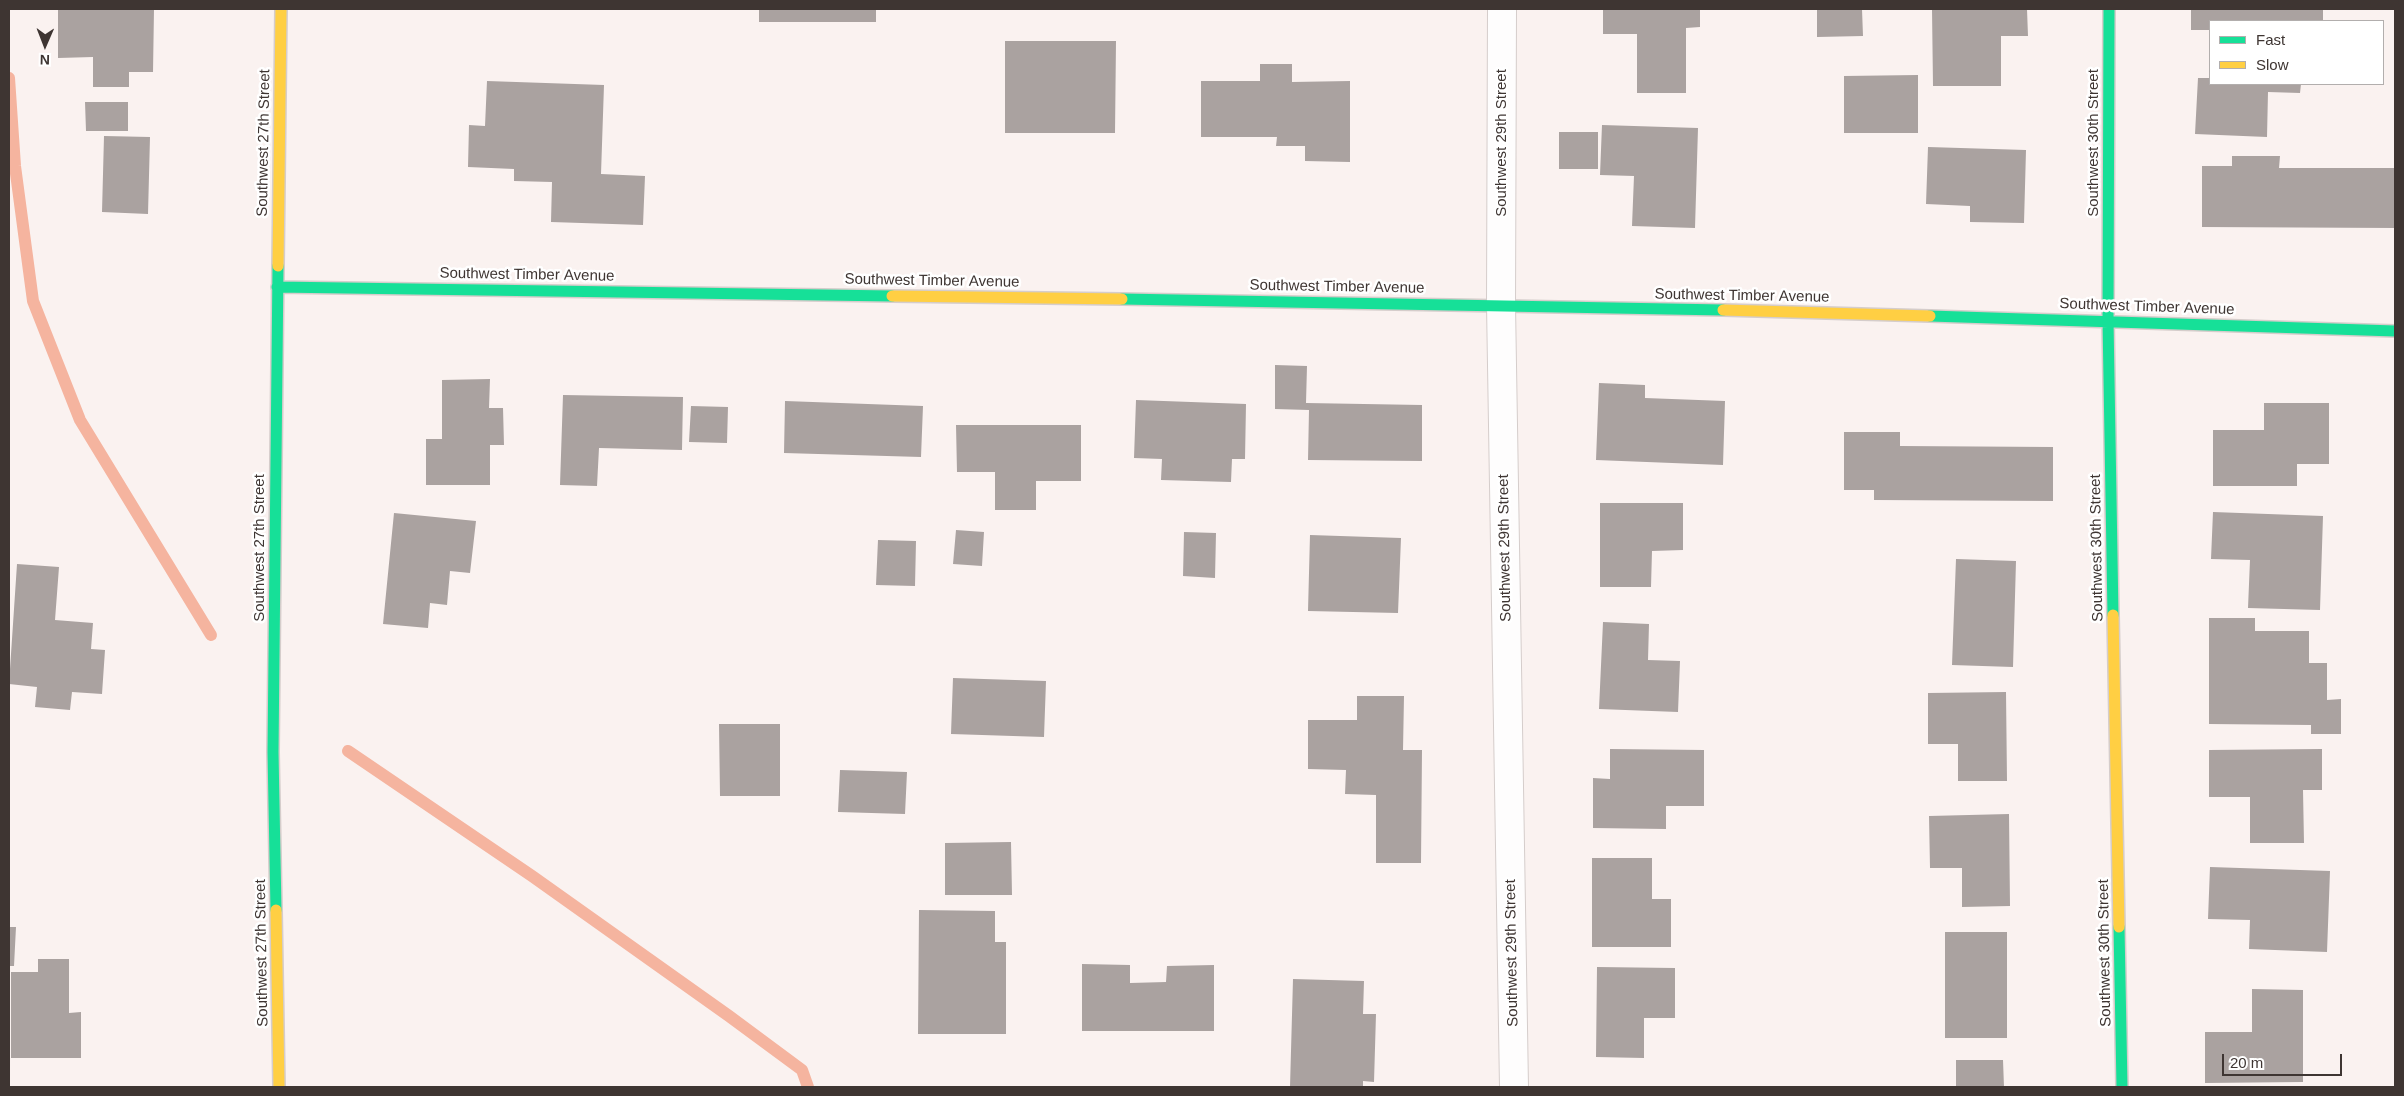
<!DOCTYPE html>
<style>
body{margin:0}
#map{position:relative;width:2404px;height:1096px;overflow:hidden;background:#faf2f0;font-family:Arial,sans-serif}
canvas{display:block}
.frame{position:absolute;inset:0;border:10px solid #3e3532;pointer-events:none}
.legend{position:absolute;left:2209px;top:20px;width:175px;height:65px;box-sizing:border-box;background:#fff;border:1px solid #b2aead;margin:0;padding:6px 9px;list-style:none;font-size:15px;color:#3e3532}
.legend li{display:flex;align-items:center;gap:10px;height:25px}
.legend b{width:25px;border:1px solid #b2aead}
.north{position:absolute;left:20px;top:20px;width:50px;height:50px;-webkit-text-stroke:4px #fff;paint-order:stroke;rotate:181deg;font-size:14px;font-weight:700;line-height:20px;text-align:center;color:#3e3532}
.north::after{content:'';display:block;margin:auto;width:18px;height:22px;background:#3e3532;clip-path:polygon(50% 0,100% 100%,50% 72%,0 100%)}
.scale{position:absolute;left:2222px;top:1054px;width:120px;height:22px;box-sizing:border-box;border:2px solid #3e3532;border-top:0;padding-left:6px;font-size:15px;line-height:18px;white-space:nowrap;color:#3e3532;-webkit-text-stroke:4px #fff;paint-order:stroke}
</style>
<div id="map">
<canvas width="2404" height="1096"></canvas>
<div class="frame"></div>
<ul class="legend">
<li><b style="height:6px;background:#16e098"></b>Fast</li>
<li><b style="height:6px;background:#ffcf43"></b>Slow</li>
</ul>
<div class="north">N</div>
<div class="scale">20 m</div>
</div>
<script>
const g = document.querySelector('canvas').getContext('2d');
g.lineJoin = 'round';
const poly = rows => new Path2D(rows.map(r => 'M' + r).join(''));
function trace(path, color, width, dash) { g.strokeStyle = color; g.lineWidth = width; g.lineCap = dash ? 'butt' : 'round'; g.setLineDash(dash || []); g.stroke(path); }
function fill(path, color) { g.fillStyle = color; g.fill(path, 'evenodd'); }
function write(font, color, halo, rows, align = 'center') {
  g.font = font + ' Arial,sans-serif'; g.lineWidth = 5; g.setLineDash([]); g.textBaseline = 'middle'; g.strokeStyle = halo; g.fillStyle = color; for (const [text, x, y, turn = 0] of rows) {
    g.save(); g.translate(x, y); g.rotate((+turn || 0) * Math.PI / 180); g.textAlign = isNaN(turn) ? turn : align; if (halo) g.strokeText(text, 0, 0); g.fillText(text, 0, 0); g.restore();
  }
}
const stream = poly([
 [9,78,15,166,33,301,80,420,211,635],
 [348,751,532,876,729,1016,802,1070,808,1087]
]);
const building = poly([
 [58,9,154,9,153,72,129,72,129,87,93,87,93,57,58,58],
 [759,9,876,9,876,22,759,22],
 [1603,9,1700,9,1700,27,1686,28,1686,93,1637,93,1637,34,1603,34],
 [1817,9,1862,9,1863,36,1817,37],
 [1932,9,2027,9,2028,36,2001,36,2001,86,1933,86],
 [2191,9,2323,9,2323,21,2210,21,2210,30,2191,30],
 [1005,41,1116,41,1115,133,1005,133],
 [1260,64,1292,64,1292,82,1350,81,1350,162,1305,161,1305,146,1276,146,1277,137,1201,137,1201,81,1260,81],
 [1918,75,1918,133,1844,133,1844,76],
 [2198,78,2210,78,2210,84,2301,84,2300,93,2268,92,2267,137,2195,134],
 [487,81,604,85,601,174,645,176,643,225,551,222,552,182,514,181,514,169,468,167,469,125,485,126],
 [85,102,128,102,128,131,86,131],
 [1602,125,1698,128,1695,228,1632,226,1634,176,1600,175],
 [1559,132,1598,132,1598,169,1559,169],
 [104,136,150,137,148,214,102,212],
 [1928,147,2026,150,2024,223,1970,222,1970,206,1926,204],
 [2232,156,2280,156,2279,168,2395,168,2395,228,2202,227,2202,166,2232,166],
 [1275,365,1307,366,1306,403,1422,405,1422,461,1308,460,1309,410,1275,409],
 [490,379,489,408,503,408,504,445,490,445,490,485,426,485,426,439,442,439,442,380],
 [1599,383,1645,385,1645,398,1725,401,1723,465,1596,460],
 [563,395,683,397,682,450,599,448,597,486,560,485],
 [1136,400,1246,404,1245,459,1232,459,1231,482,1161,480,1162,459,1134,458],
 [785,401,923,406,921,457,784,453],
 [2264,403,2329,403,2329,464,2297,464,2297,486,2213,486,2213,430,2264,430],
 [691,406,728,407,727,443,689,442],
 [956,425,1081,425,1081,481,1036,481,1036,510,995,510,995,472,957,472],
 [1844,432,1900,432,1900,446,2053,447,2053,501,1874,500,1874,490,1844,490],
 [1600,503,1683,503,1683,550,1652,551,1651,587,1600,587],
 [2213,512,2323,516,2320,610,2248,608,2250,560,2211,559],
 [394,513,476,521,470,573,450,571,447,605,430,603,428,628,383,624],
 [956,530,984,532,982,566,953,564],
 [1184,532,1216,533,1215,578,1183,576],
 [1310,535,1401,538,1398,613,1308,611],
 [878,540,916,541,915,586,876,585],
 [1956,559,2016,561,2013,667,1952,665],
 [17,564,59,567,55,620,93,623,91,649,105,650,102,694,72,692,70,710,35,707,37,687,9,684],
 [2209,618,2255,618,2255,631,2309,631,2309,663,2327,663,2327,700,2341,699,2341,734,2311,734,2311,725,2209,724],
 [1603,622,1649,624,1648,660,1680,661,1678,712,1599,709],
 [953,678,1046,681,1044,737,951,734],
 [2006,692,2007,781,1958,781,1958,744,1928,744,1928,693],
 [1357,696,1404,696,1403,750,1422,750,1421,863,1376,863,1376,795,1345,794,1346,770,1308,769,1308,720,1357,720],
 [719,724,780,724,780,796,720,796],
 [1610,749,1704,750,1704,806,1666,806,1666,829,1593,828,1593,778,1610,779],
 [2322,749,2322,790,2303,790,2304,843,2250,843,2250,797,2209,797,2209,750],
 [840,770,907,772,905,814,838,812],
 [2009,814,2010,906,1962,907,1962,868,1930,868,1929,816],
 [1011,842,1012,895,945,895,945,843],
 [1592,858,1652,858,1652,899,1671,899,1671,947,1592,947],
 [2210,867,2330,871,2327,952,2249,949,2250,920,2208,919],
 [919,910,995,911,995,942,1006,942,1006,1034,918,1034],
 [9,927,16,927,14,966,9,966],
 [1945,932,2007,932,2007,1038,1945,1038],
 [38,959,69,959,69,1013,81,1012,81,1058,11,1058,11,972,38,972],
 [1082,964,1130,965,1130,983,1166,982,1167,966,1214,965,1214,1031,1082,1031],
 [1597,967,1675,968,1675,1018,1644,1018,1644,1058,1596,1057],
 [1293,979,1364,981,1363,1014,1376,1014,1374,1082,1363,1081,1363,1087,1290,1087],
 [2252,989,2303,990,2303,1082,2205,1083,2205,1032,2252,1032],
 [1956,1060,2003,1060,2004,1087,1956,1087]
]);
const street = poly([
 [1502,9,1501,305,1514,1087]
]);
const fast = poly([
 [2109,9,2108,320,2113,615],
 [277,287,892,296],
 [1122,299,1723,310],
 [1930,316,2395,331],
 [276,910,273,752,278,266],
 [2119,927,2122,1087]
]);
const slow = poly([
 [278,266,281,9],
 [892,296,1122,299],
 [1723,310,1930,316],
 [2113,615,2119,927],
 [276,910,279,1087]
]);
const streetNames = [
 ["Southwest 27th Street",264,143,-89],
 ["Southwest 29th Street",1502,143,-90],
 ["Southwest 30th Street",2094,143,-90],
 ["Southwest Timber Avenue",527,275,1],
 ["Southwest Timber Avenue",932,281,1],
 ["Southwest Timber Avenue",1337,287,1],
 ["Southwest Timber Avenue",1742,296,1],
 ["Southwest Timber Avenue",2147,307,2],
 ["Southwest 27th Street",260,548,-90],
 ["Southwest 29th Street",1505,548,-91],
 ["Southwest 30th Street",2097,548,-91],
 ["Southwest 27th Street",262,953,-91],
 ["Southwest 29th Street",1512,953,-91],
 ["Southwest 30th Street",2105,953,-91]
];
trace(stream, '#f5b49f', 12);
fill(building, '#aaa2a0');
trace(street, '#d5cdcb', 30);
trace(fast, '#d5cdcb', 14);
trace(slow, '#d5cdcb', 14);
trace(street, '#fefdfd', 28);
trace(fast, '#16e098', 11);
trace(slow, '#ffcf43', 11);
write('15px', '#3e3532', '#fff', streetNames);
</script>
